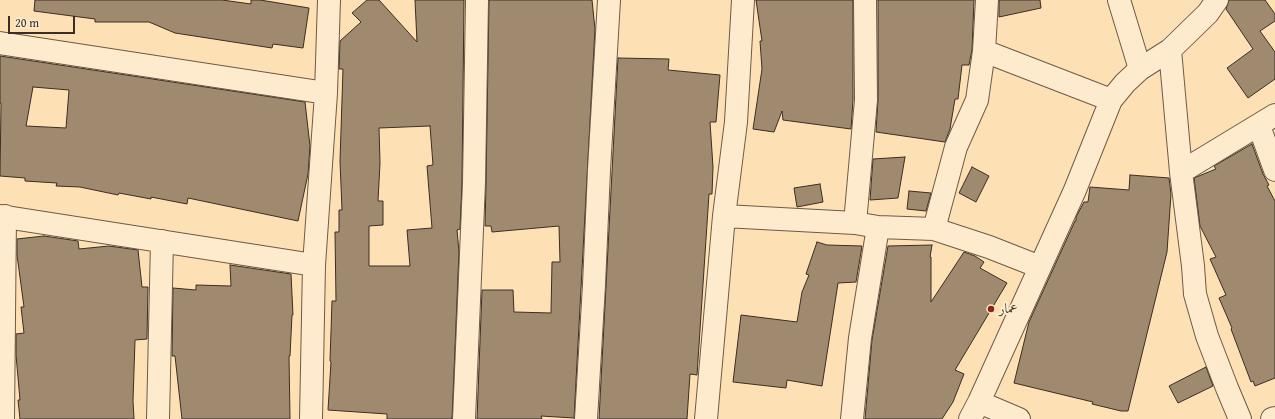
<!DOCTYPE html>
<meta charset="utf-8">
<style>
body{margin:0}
#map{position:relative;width:1275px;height:419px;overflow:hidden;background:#fde0b4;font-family:"Gentium Book Plus",serif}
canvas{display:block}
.scale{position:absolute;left:8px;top:16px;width:67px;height:18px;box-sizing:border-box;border:2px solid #3c2d24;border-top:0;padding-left:5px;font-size:12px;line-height:14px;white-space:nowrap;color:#3c2d24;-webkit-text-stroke:3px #feebce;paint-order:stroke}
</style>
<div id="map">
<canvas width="1275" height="419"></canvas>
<div class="scale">20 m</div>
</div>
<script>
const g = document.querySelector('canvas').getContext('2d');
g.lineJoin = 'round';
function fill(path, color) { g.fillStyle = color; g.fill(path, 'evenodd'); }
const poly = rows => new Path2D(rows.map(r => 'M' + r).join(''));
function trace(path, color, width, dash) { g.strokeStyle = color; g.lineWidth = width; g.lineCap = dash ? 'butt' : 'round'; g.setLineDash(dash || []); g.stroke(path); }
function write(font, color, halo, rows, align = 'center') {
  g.font = font + ' "Gentium Book Plus",Amiri,serif'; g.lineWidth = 4; g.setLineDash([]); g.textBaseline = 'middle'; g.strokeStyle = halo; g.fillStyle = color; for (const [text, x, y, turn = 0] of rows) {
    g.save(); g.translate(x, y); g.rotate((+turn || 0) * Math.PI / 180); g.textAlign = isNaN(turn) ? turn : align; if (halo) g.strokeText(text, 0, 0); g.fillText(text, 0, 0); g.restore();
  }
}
const building = poly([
 [35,0,222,0,251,4,251,0,260,0,309,8,303,48,273,44,272,48,175,33,149,22,95,22,95,19,34,11,35,0],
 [367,0,379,0,417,42,415,0,464,0,462,183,460,229,457,230,459,252,452,419,387,419,387,414,328,410,331,362,330,361,332,301,336,301,335,232,339,232,339,210,342,210,340,161,343,69,339,69,340,41,361,22,352,13,367,0],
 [430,126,433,165,427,166,432,228,407,230,410,266,369,266,369,226,383,225,383,201,378,201,380,163,379,128,430,126],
 [489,0,592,0,595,29,574,418,541,416,542,419,477,419,482,290,513,290,514,312,551,313,552,262,560,262,559,226,492,232,491,226,485,226,486,183,489,0],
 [756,0,853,0,853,100,851,129,783,120,782,111,774,132,753,129,762,69,760,41,762,41,756,0],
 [878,0,974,0,972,50,969,65,962,65,958,99,955,99,950,129,945,142,876,132,878,100,878,0],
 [999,0,1040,0,1041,8,999,17,999,0],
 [1229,0,1265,0,1275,14,1275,21,1260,31,1275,52,1275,79,1248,98,1227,68,1253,49,1226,9,1229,0],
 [0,56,305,102,310,146,308,174,298,221,188,198,187,204,151,197,151,199,119,193,118,195,80,187,56,186,57,183,25,181,25,178,0,176,1,103,0,103,0,56],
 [33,87,69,90,66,128,26,126,33,87],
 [618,58,669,59,668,70,720,75,716,122,710,122,713,167,712,194,709,194,697,375,690,374,687,419,599,419,618,58],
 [1252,144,1263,174,1269,185,1267,186,1275,201,1275,378,1255,386,1253,381,1251,382,1231,329,1232,328,1219,298,1226,295,1210,259,1216,257,1200,226,1194,178,1216,169,1214,166,1252,144],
 [905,157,898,198,870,200,873,159,905,157],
 [972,167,989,176,976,202,959,193,972,167],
 [1130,175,1169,178,1171,194,1167,252,1128,411,1121,411,1092,404,1093,402,1014,383,1029,322,1075,221,1076,221,1076,217,1084,202,1088,202,1090,187,1129,190,1130,175],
 [820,184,823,202,797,207,794,188,820,184],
 [909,191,931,193,926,211,907,209,909,191],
 [44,236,78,241,79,249,109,246,138,250,142,287,148,287,147,339,135,340,133,401,134,419,20,419,18,400,20,400,16,355,16,334,24,333,21,307,24,307,17,255,17,239,44,236],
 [817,242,827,245,862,246,856,282,838,283,822,386,787,380,786,388,733,382,741,315,797,322,802,292,809,275,806,274,817,242],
 [932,245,930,257,931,257,931,302,964,252,975,256,984,262,980,268,1007,283,955,370,964,374,953,402,942,419,865,419,872,340,888,246,932,245],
 [230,265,291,274,293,315,292,315,290,356,289,356,290,419,182,419,175,356,172,356,173,288,196,290,196,285,231,286,230,265],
 [1206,367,1213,386,1178,403,1169,386,1206,367]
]);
const street = poly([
 [1119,0,1140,69],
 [0,43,326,93],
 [1170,50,1181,172,1193,266,1195,294,1207,336,1227,388,1240,419],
 [984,51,1111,100],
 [1259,126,1275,170],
 [1181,172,1275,115],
 [0,216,314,265],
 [724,216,855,223,878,227,934,229,989,247,1040,267],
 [855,223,866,100,865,0],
 [934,229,956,147,977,100,984,51,987,0],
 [979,402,1019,419],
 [3,419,5,216],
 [158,419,162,241],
 [311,419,314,265,326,93,329,0],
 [464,419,474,183,477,0],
 [586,419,594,285,599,170,609,0],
 [706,419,724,216,736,122,743,0],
 [852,419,860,338,878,227],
 [970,419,979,402,1075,190,1111,100,1125,83,1140,69,1170,50,1208,13,1217,0],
 [1272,419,1275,418]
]);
const markers = [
 [991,309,4,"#8f2418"]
];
const poiNames = [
 ["عمار",999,309]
];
fill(building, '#a08a6f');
trace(building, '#3c2d24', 1);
trace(street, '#6c5a48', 24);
trace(street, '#feebce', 22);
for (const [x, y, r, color] of markers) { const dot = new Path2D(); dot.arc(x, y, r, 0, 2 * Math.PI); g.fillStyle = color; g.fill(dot); trace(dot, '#feebce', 1.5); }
write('14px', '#3c2d24', '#feebce', poiNames, 'left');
</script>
